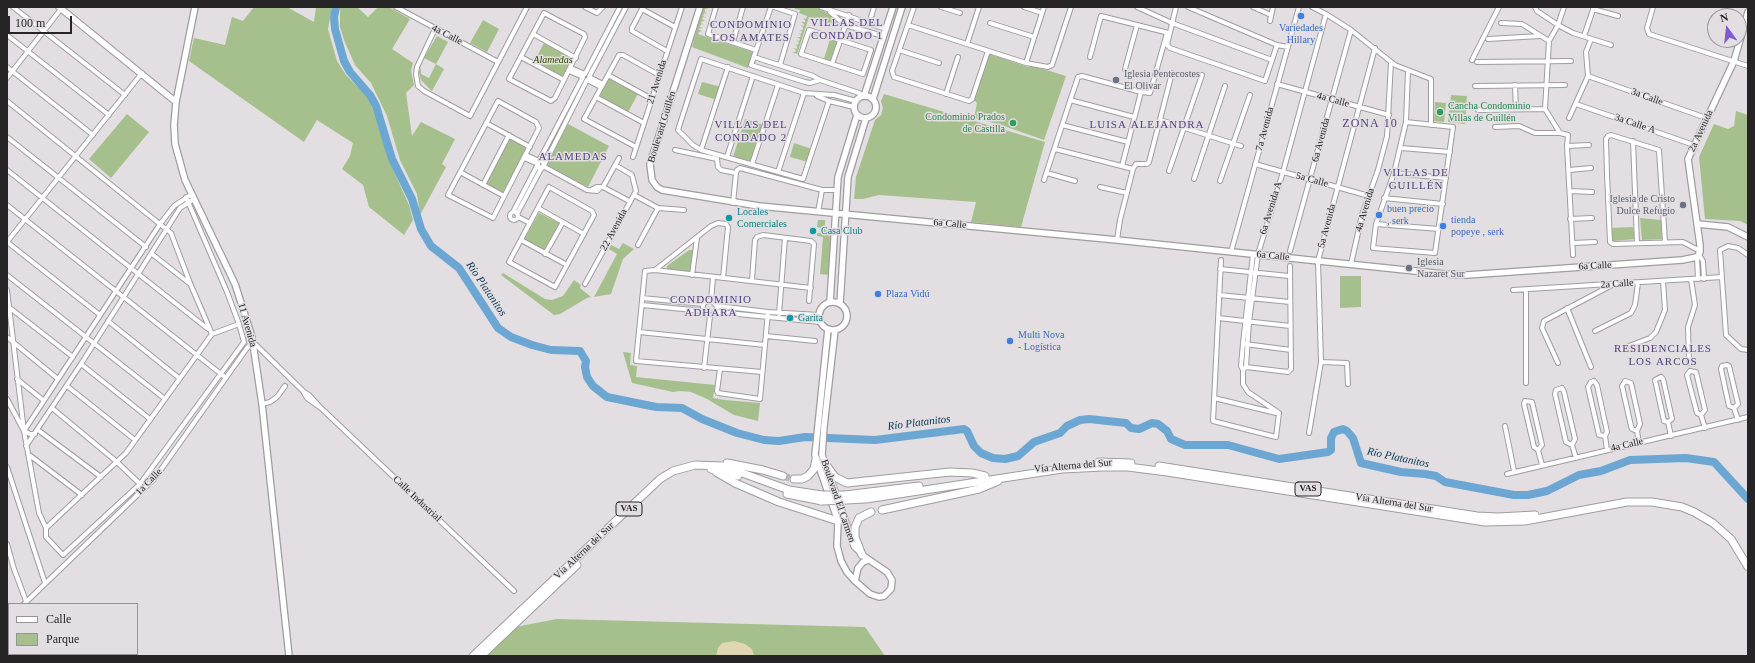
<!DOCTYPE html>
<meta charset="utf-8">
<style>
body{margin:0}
#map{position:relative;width:1755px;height:663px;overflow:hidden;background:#e2dee1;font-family:"Times New Roman",serif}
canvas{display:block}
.frame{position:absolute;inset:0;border:8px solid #262425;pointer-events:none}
.legend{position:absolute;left:8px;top:603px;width:130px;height:52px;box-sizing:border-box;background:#e2dee1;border:1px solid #979496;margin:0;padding:5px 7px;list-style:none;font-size:12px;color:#262425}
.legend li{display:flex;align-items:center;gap:8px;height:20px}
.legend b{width:20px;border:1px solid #979496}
.north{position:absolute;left:1707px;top:8px;width:40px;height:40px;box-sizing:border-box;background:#e2dee1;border:1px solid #979496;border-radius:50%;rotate:345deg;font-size:11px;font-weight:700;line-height:16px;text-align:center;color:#262425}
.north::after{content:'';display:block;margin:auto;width:14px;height:18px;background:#8059d3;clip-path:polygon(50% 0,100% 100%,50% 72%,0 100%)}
.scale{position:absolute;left:8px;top:16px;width:64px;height:18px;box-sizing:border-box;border:2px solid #262425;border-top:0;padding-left:5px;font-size:12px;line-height:14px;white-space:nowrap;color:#262425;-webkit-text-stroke:3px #e2dee1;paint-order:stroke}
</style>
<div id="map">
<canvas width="1755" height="663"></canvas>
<div class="frame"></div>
<ul class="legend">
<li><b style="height:5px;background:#fff"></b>Calle</li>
<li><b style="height:11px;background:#a5c08d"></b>Parque</li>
</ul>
<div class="north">N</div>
<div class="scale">100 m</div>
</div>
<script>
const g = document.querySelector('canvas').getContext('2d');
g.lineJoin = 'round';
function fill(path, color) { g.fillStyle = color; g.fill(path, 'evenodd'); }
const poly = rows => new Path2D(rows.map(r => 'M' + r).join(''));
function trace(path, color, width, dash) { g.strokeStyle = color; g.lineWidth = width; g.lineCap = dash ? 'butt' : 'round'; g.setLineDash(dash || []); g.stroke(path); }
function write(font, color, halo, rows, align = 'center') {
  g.font = font + ' "Times New Roman",serif'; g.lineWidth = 3; g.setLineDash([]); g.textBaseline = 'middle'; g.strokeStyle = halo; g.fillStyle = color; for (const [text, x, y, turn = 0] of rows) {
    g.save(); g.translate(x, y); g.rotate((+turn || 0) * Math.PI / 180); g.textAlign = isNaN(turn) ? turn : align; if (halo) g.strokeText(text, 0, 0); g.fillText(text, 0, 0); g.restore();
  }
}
const green = poly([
 [254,7,287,7,314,22,316,7,332,7,328,29,337,61,346,75,369,98,391,165,409,205,413,220,404,235,369,207,363,185,342,169,350,156,353,143,317,120,304,142,189,61,194,38,225,45,232,17,243,21],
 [340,7,357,7,368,17,378,7,389,7,410,19,392,49,413,63,411,71,414,85,406,93,412,136,421,122,455,139,442,164,446,167,420,215,417,194,400,160,387,116,371,83,355,65,344,40,340,27],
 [703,7,709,9,705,9,705,12,707,14,704,13,703,16,706,18,703,17,702,19,705,21,702,21,701,23,704,25,701,24,700,27,703,29,700,28,699,30,702,31,699,32,698,34,753,52,748,68,692,47],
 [795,7,814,7,823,10,843,25,842,27,809,17,797,54,792,52,795,52,796,50,793,48,797,49,797,46,795,44,798,45,799,42,796,40,799,41,800,39,797,37,800,37,801,35,798,33,801,34,802,31,799,30,803,30,803,27,800,25,804,26,804,24,801,22,805,22,805,20,803,18,806,19,807,16,799,13,800,10,795,9],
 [483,20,499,29,487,52,470,43],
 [437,36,448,42,436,64,444,69,432,91,421,80,419,72,421,68,421,74,429,78,436,64,424,58],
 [830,39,835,40,837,43,830,61,824,59],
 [544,43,573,59,563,78,534,62],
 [989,54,1028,67,1033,66,1066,76,1044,140,1001,125,974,118,977,103,974,100],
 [609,78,638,94,628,112,599,97],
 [702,82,721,87,717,100,698,94],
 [884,94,1045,142,1021,227,971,222,976,202,879,195,863,199,854,199,856,177,875,120,881,115,883,108,881,101],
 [1451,95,1467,96,1465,124,1448,122],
 [1435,102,1446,103,1444,122,1434,121],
 [1736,111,1748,115,1748,225,1740,221,1705,219,1699,157,1714,124,1728,129,1734,126],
 [127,114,149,132,111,178,89,159],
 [745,119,764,125,752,163,733,157],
 [568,124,609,146,588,187,546,165],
 [509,138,527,147,504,193,486,184],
 [794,143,812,149,808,162,790,157],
 [539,213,559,223,544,250,524,240],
 [1640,218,1661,220,1662,239,1642,240],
 [818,220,825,220,825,228,833,228,830,275,820,274,823,237,817,236,817,233,821,233,821,228,817,227],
 [1633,227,1635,239,1613,241,1611,228],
 [623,243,634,249,623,259,611,294,594,297,617,254,609,249,611,245,619,249],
 [689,250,693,250,690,272,667,270,667,266],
 [503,273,545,299,552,300,563,296,574,280,581,285,580,288,591,297,587,298,560,314,554,315,501,275],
 [1340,276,1361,276,1361,307,1340,308],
 [623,352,631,353,630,365,637,366,636,377,715,385,713,398,725,400,725,403,725,400,760,403,758,421,734,415,707,399,691,392,680,391,673,392,632,383],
 [557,619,865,627,885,656,481,656,510,628]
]);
const sand = poly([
 [734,641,745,644,752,649,754,656,716,656,718,648,722,643]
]);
const river = poly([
 [336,7,334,17,335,29,344,61,350,72,370,95,376,106,392,159,412,199,421,229,431,246,459,268,498,328,511,337,532,345,551,350,580,351,586,361,585,367,587,377,593,386,607,397,656,407,682,408,702,419,737,433,764,440,779,441,805,437,875,440,964,429,967,431,974,446,981,453,993,458,1005,459,1018,456,1034,442,1060,433,1067,426,1080,420,1089,419,1126,423,1131,428,1139,429,1152,423,1158,424,1167,431,1171,439,1185,445,1228,445,1279,459,1328,452,1331,450,1331,438,1334,432,1343,429,1347,431,1353,438,1361,463,1401,472,1425,474,1436,476,1445,482,1514,495,1528,495,1547,491,1579,475,1601,471,1630,460,1686,458,1714,462,1748,499]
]);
const highwayTunnel = poly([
 [783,476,794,479]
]);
const street = poly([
 [13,7,125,95],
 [396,7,498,62],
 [585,7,597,13,603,7],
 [643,7,632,28,632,31,667,51],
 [716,7,708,34,756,50],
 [771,7,751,65,805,82,810,83,820,80],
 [774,7,795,14,780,65],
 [821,7,886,29],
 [914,7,892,71,894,77,969,101,972,99,988,51],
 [941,7,960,13],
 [1024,7,1042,13],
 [1137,7,1172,23,1272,60],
 [1176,7,1167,45,1170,48,1265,81,1277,45],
 [1188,7,1277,45,1288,47],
 [1253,7,1271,15],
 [1312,7,1326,14,1351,30,1395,65,1431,79,1431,125],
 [1535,7,1537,11,1558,25,1573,33,1611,45],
 [1564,7,1558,25,1549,41,1545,109,1560,133,1568,135,1567,146,1573,255],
 [1653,7,1647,28,1649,34,1748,66],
 [642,9,675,27],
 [1593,9,1618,16],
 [830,12,845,25,883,36],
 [544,13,584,34,585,37,555,98,551,101,509,79,544,13],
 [1270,21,1273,7],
 [990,23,1034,37],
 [1501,23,1522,24,1549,41],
 [869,24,874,7],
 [908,25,1026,63,1048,67,1052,65,1071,7],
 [435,29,417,67,416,74,418,86,424,91,470,116,527,7],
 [809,30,871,50,863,74,801,54,809,30],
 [533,34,576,58],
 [7,35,109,115],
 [1584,36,1594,7],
 [1488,39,1540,36],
 [733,42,743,7],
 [967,44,979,7],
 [899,50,939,63],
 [521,57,564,80],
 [754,57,813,76,820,80,859,93,864,96],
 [1090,57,1101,16,1169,33],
 [1472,60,1499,7],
 [1477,62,1571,61],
 [1026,63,1044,7],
 [832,64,849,15],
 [7,67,93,135],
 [571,68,585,74,620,7],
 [1125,69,1137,25],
 [608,75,652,99],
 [1588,76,1706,118],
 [7,78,61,9],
 [603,84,589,77,626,7],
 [1277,84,1389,115],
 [1515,85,1516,109],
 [1475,86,1565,85],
 [946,94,958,57],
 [817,96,829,101,854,107],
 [596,97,644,123],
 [1070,100,1134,117],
 [7,101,171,233,190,283,212,334],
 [498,101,536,122,539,128,493,218,448,195,498,101],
 [829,101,803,179,701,150,693,145,678,130,701,59,804,93,834,95,856,101],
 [1576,104,1694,145],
 [1478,110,1545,109],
 [1569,118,1588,76,1586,52,1591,39],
 [1160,120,1241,146],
 [1406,122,1453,127,1435,253,1373,248,1376,224,1394,173,1406,122,1408,71],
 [486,123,530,147],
 [1062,125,1128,142],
 [1495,127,1519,126,1535,133,1560,133],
 [7,137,146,247],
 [1633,141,1637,243],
 [1567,146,1589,145],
 [636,147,584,119,619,55,623,55,659,75],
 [1401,148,1450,152],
 [1055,149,1133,169],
 [675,150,717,159,718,167,721,170,736,173,733,203],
 [701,150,728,67],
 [526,155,539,161,583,77,569,71],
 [633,157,682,7],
 [727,157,753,76],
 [752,164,778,85],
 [1255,164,1369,196],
 [544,165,587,80,601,87],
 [543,166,587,190,597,191,601,187],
 [1122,166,1141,92],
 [7,170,208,329],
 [1569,170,1591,168],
 [1169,171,1202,75],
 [460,172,504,196],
 [778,172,804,93],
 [736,173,737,170,740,168,822,190,837,190],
 [1047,173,1075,181],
 [1394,173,1446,178],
 [1194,179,1225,86],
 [1044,180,1078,77,1082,76,1141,92,1150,93,1167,33],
 [1220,181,1250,95],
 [483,185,509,135],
 [549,187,592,211,594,215,555,287,509,262,549,187],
 [603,187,619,158],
 [1100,187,1127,193],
 [593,189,597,187,603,187,629,201],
 [1570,191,1592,192],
 [634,195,658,208,684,210],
 [1384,198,1443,204],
 [7,205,226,378],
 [538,208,584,234],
 [513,212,538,164,538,162,542,160,544,164,542,168,539,168,538,164,524,158],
 [818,212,822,190],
 '510 216a4 4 0 1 1 8 0a4 4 0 1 1-8 0Z',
 [517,214,542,167],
 [518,217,530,223],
 [1570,219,1592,218],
 [1376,224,1439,229],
 [521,240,567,265],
 [1117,240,1120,220,1133,169,1136,164,1147,164,1149,162,1172,73],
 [7,242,142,73],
 [7,242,100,315],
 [1665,242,1659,150,1611,135,1608,136,1606,139,1607,174,1610,242,1613,244,1683,242,1700,251],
 [1573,243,1595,242],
 [638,245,658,208],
 [1290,251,1351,30],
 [1231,252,1299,7],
 [152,254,189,283],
 [545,254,563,222],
 [1699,255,1703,261,1704,279],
 [1748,255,1738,248,1728,246,1720,250,1726,335,1741,349,1748,350],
 [1697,257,1698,279],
 [1221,260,1213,421,1276,437,1279,413],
 [1351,264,1362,215,1378,170,1387,136,1391,62],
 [1220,269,1289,276],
 [655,270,711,226,718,223,726,224,728,227,723,278],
 [7,275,165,399],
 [692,275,697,238],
 [752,280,755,240,757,237,763,235,811,241,814,244,809,301],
 [585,284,636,191,632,175,615,165],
 [7,290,24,431,39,513,46,528,46,537,63,555,140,484,244,342,239,324,227,292,186,197],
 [1513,290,1722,277],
 [1526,290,1526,383],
 [1219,295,1290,302],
 [642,298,703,304],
 [711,301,713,278],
 [642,305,703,311,705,314,710,316,716,313,717,306,712,301,707,301,703,304,703,311],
 [718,306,768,312,819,315],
 [10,308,73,357],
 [1567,308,1591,367],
 [717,312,820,322],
 [779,314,785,238],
 [1218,318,1290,326],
 [108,321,179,378],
 [1595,331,1631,313,1635,305,1638,283],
 [639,332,765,345],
 [766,336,815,341],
 [7,337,58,379],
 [1245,344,1291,350],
 [1621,349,1650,338,1656,332,1665,310,1663,281],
 [1321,362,1347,363,1348,384],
 [1558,363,1542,328,1544,321,1612,285],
 [1689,363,1688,327,1695,305,1691,279],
 [81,364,150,419],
 [1727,365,1729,366,1738,404,1734,408,1729,406,1721,369,1722,366,1727,365],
 [1246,367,1288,372,1291,369,1290,266],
 [704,368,710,316],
 [720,369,717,391,718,393,760,399,768,312],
 [1243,370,1241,366,1243,343,1253,254],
 [1690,371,1696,372,1705,410,1701,415,1697,413,1687,375,1690,371],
 [762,372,636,361,645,271,655,270,811,288],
 [1661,377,1663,379,1672,419,1668,422,1664,421,1655,380,1661,377],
 [17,379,43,400],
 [1594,381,1597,385,1607,432,1605,436,1599,435,1588,387,1591,382,1594,381],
 [67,386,135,440],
 [1562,388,1564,392,1575,439,1572,445,1566,442,1555,394,1556,390,1562,388],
 [304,393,307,398,321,408,514,591],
 [1214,398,1276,413],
 [7,399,24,431,30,434,35,434],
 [1525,401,1532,402,1542,445,1538,450,1534,447,1524,404,1525,401],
 [262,404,270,402,277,397,285,386],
 [52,408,117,462,140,484],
 [1734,408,1738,420],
 [1279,413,1248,392,1243,384,1243,370,1246,367,1249,322,1258,254,1283,172,1326,14],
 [1701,415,1705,428],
 [1668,422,1671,436],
 [1505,426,1514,471],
 [38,430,101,477],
 [24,431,160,224,174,206,192,194],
 [1637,431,1632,429,1631,426,1622,386,1625,381,1631,383,1640,424,1637,431,1639,443],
 [1309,433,1321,362,1318,261,1375,48],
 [1605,436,1607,450],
 [1572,445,1576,458],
 [26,446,81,364,180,208,194,199],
 [1538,450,1542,465],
 [28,454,82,495],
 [7,467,45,583],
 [1507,474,1748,417],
 [46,528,126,453,212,334,239,324],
 [7,544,14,569,26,601],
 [24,604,155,478,247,348,253,342,304,392,309,395,321,408],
 [7,621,9,619]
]);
const secondary = poly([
 [59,7,176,102],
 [195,7,176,102,174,125,175,144,185,180,235,284,252,337,262,404,289,656],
 [700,7,650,164,652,180,657,187,662,190,759,206,1117,240,1444,274,1467,275,1682,260,1697,257,1700,252,1700,245,1688,159,1734,61,1748,12],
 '854 107a11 11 0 1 1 22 0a11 11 0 1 1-22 0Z',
 [864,96,893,7],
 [873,99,902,7],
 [1698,224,1728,227,1748,237],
 '819 316a14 14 0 1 1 28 0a14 14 0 1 1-28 0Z',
 [830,302,838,177,857,115],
 [840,304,848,177,866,118],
 [828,329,815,455,838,521,837,546,841,561,847,572,855,581,870,594,879,597,884,596,891,589,892,580,887,572,865,557,854,546,822,455,824,426,835,330],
 [855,581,858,568,863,562,869,560]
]);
const highway = poly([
 [824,462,835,477,847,483,950,472,972,473,985,476],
 [1099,462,1131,463],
 [727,463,763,470,783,476],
 [1159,466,1477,516,1498,517,1535,515],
 [711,469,738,476],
 [716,472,735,483,779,502,838,521],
 [794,479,802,479,808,476,814,469,816,459],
 [787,494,822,501],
 [845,495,919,486],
 [846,500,866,499,1062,469,1103,467,1128,467,1167,472,1485,522,1525,521,1627,502,1652,502,1682,507,1694,512,1713,523,1731,539,1748,567],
 [882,510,979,489,998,481],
 [862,555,855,537,855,527,859,518,871,512],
 [473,656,660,479,673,471,695,465,723,466,789,490,822,495],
 [481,656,577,565]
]);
const highwayBridge = poly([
 [822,495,845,495],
 [822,501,846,500]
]);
const markers = [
 [1301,16,4,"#3f7fe0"],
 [1116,80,4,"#6b7280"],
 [1440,112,4,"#2e9e5b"],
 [1013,123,4,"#2e9e5b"],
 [1683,205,4,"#6b7280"],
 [1379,215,4,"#3f7fe0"],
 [729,218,4,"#0f9aa8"],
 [1443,226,4,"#3f7fe0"],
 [813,231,4,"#0f9aa8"],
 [1409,268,4,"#6b7280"],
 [878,294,4,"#3f7fe0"],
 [790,318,4,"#0f9aa8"],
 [1010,341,4,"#3f7fe0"]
];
const shields = [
 [1308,489,26],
 [629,509,26]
];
const shieldNames = [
 ["VAS",1308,489],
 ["VAS",629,509]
];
const shopNames = [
 ["Variedades",1301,28,"center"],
 ["Hillary",1301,40,"center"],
 ["buen precio",1387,209],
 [", serk",1387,221],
 ["tienda",1451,220],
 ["popeye , serk",1451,232],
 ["Plaza Vidú",886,294],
 ["Multi Nova",1018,335],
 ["- Logística",1018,347]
];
const streetNames = [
 ["4a Calle",447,35,27],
 ["21 Avenida",657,82,-73],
 ["3a Calle",1647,97,20],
 ["4a Calle",1333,100,15],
 ["3a Calle A",1635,124,19],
 ["Boulevard Guillén",662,127,-73],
 ["7a Avenida",1265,129,-75],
 ["2a Avenida",1701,131,-65],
 ["6a Avenida",1321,140,-75],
 ["5a Calle",1312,180,15],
 ["6a Avenida A",1271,208,-73],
 ["4a Avenida",1365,210,-73],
 ["6a Calle",950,224,5],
 ["5a Avenida",1327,226,-75],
 ["22 Avenida",614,230,-62],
 ["6a Calle",1273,256,6],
 ["6a Calle",1595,266,-3],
 ["2a Calle",1617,284,-4],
 ["11 Avenida",247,325,74],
 ["4a Calle",1627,445,-13],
 ["Vía Alterna del Sur",1073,466,-5],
 ["1a Calle",149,482,-46],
 ["Calle Industrial",417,499,43],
 ["Boulevard El Carmen",838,501,71],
 ["Vía Alterna del Sur",1394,503,9],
 ["Vía Alterna del Sur",584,551,-43]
];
const parkNames = [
 ["Alamedas",553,60]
];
const worshipNames = [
 ["Iglesia Pentecostes",1124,74],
 ["El Olivar",1124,86],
 ["Iglesia de Cristo",1675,199,"right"],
 ["Dulce Refugio",1675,211,"right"],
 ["Iglesia",1417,262],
 ["Nazaret Sur",1417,274]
];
const leisureNames = [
 ["Cancha Condominio",1448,106],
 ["Villas de Guillén",1448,118],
 ["Condominio Prados",1005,117,"right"],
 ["de Castilla",1005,129,"right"]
];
const cultureNames = [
 ["Locales",737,212],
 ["Comerciales",737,224],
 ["Casa Club",821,231],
 ["Garita",798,318]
];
const neighbourhoodNames = [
 ["VILLAS DEL",847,23],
 ["CONDADO 1",847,36],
 ["CONDOMINIO",751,25],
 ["LOS AMATES",751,38],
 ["VILLAS DEL",751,125],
 ["CONDADO 2",751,138],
 ["LUISA ALEJANDRA",1147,125],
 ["ALAMEDAS",573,157],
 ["VILLAS DE",1416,173],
 ["GUILLÉN",1416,186],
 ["CONDOMINIO",711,300],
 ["ADHARA",711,313],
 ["RESIDENCIALES",1663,349],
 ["LOS ARCOS",1663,362]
];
const waterNames = [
 ["Río Platanitos",486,289,56],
 ["Río Platanitos",919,423,-7],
 ["Río Platanitos",1398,458,12]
];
const quarterNames = [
 ["ZONA 10",1370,124]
];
fill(green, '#a5c08d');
fill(sand, '#e0d6b1');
trace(river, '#6ca7d3', 8);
trace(highwayTunnel, '#bcb9bb', 7, [7, 3.5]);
trace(street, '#a09c9f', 6);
trace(secondary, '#a09c9f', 8);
trace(highway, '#a09c9f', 9);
trace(street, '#fff', 4);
trace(secondary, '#fff', 5.5);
trace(highway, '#fff', 7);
trace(highwayBridge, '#a09c9f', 9, []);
trace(highwayBridge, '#fff', 7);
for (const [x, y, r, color] of markers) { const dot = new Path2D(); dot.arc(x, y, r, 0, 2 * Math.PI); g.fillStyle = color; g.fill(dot); trace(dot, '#e2dee1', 1.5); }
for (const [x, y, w] of shields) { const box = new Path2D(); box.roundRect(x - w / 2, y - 7, w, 14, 3); g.fillStyle = '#e2dee1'; g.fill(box); trace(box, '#262425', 1); }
write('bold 9px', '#262425', null, shieldNames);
write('10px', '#366cbe', '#e2dee1', shopNames, 'left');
write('10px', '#262425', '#e2dee1', streetNames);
write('italic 10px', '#284300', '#e2dee1', parkNames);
write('10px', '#5b616d', '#e2dee1', worshipNames, 'left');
write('10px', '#27864d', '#e2dee1', leisureNames, 'left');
write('10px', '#0d838f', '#e2dee1', cultureNames, 'left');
g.letterSpacing = '1px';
write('11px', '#52417f', '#e2dee1', neighbourhoodNames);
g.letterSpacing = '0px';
write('italic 11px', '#023451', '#e2dee1', waterNames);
g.letterSpacing = '1px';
write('12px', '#52417f', '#e2dee1', quarterNames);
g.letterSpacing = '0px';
</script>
